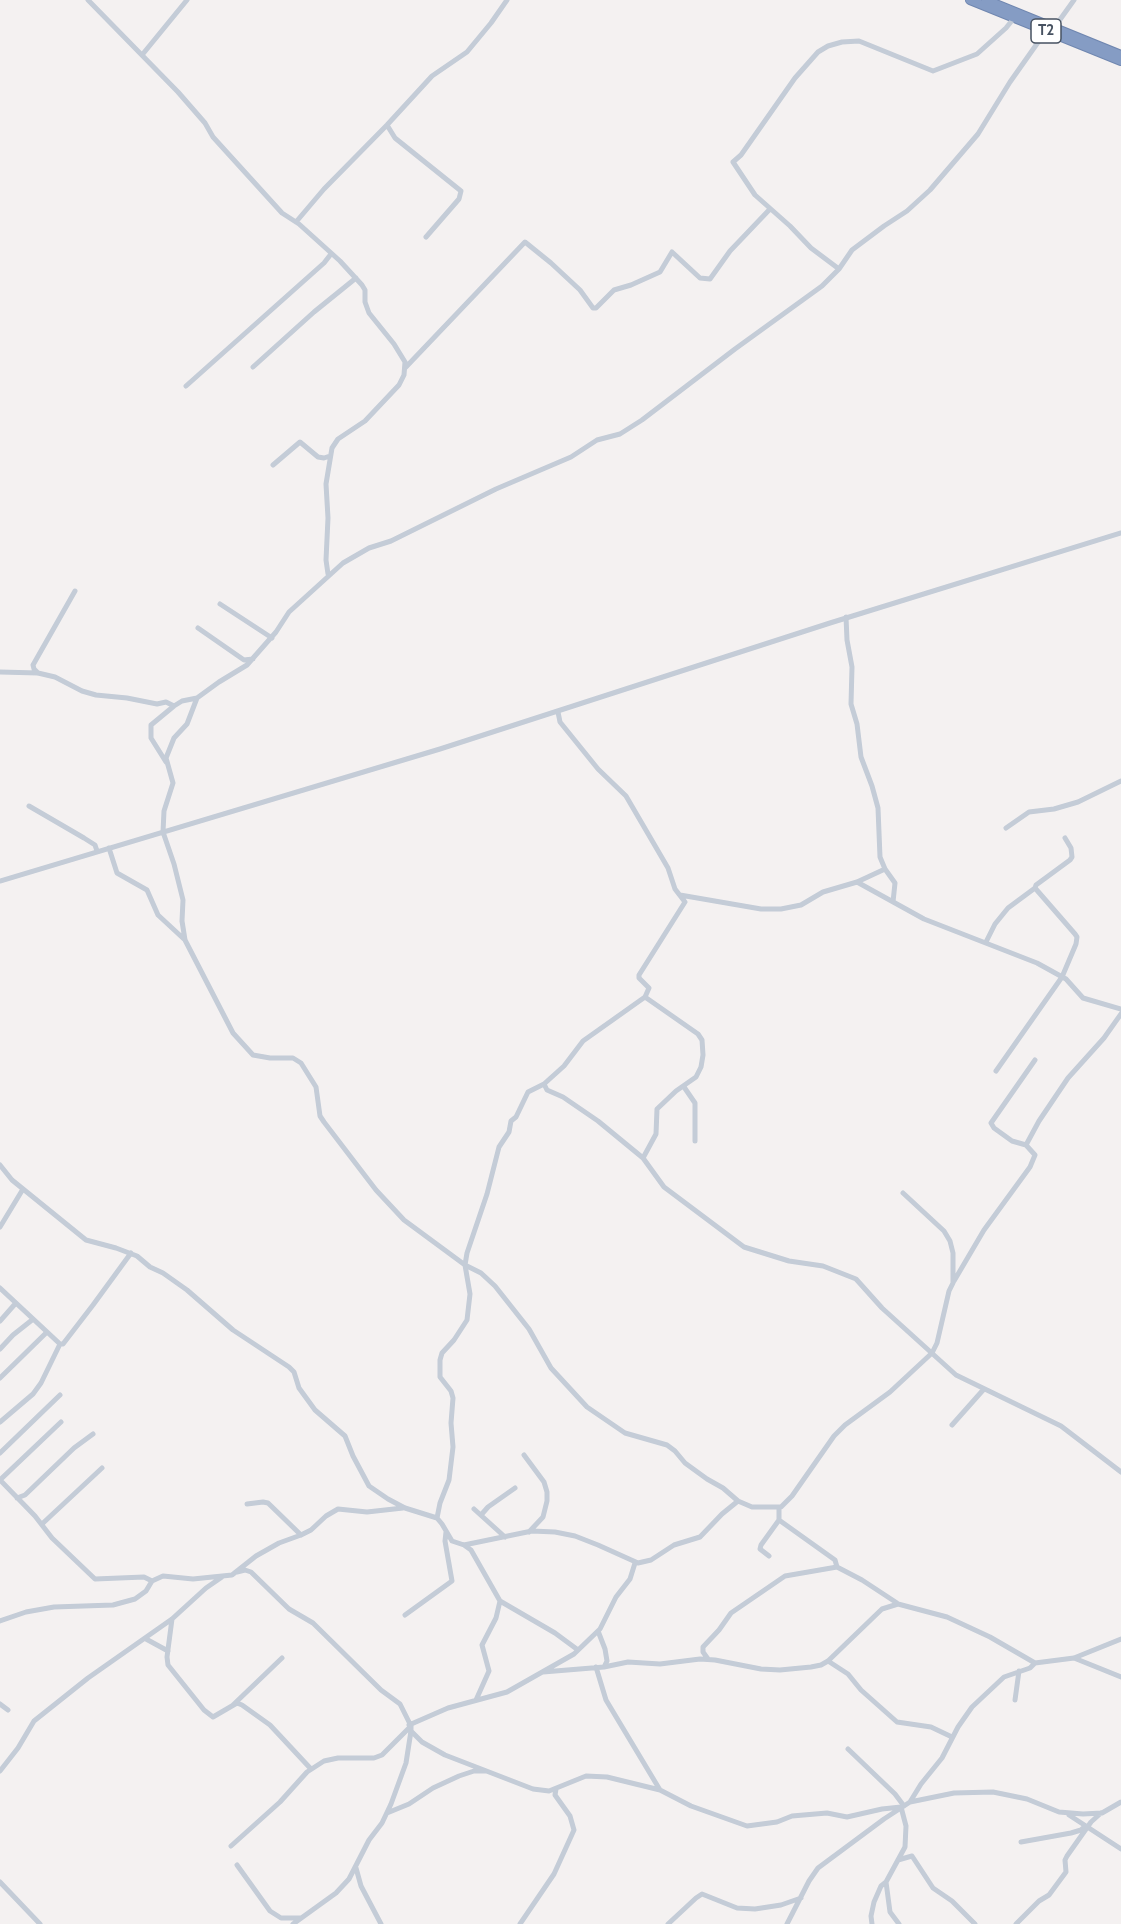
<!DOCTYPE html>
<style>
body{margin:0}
canvas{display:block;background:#f4f1f1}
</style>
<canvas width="1121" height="1924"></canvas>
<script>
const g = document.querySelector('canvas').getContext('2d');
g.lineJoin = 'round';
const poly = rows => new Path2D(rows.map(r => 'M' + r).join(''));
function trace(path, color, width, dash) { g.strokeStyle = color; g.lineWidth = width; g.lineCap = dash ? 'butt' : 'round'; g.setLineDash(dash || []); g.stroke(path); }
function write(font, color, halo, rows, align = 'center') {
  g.font = font + ' Cabin,sans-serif'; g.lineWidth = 4.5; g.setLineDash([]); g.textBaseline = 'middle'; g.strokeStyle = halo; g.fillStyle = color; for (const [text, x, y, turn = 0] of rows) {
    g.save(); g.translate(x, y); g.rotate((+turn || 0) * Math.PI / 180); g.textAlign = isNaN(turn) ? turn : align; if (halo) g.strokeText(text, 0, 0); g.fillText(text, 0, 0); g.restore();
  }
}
const minor = poly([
 [88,0,178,92,205,123,213,137,282,213,299,224,340,261,362,285,365,290,365,302,369,313,394,344,405,362,404,375,399,385,365,421,338,439,332,448,326,484,328,518,326,560,328,574],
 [1054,28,1074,0],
 [142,55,187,0],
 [387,125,395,138,461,191,459,199,426,237],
 [296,222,324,189,387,125,432,76,467,52,491,23,507,0],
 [839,269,811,248,790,226,755,195,733,162,741,155,795,78,818,52,828,46,842,42,859,41,933,71,977,54,1006,28,1014,18],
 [253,367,314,312,356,278],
 [406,367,525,242,551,263,580,290,593,308,596,308,614,290,631,285,660,272,672,252,700,278,710,279,730,251,770,209],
 [186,386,324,263,331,254],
 [273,465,300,442,318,457,324,458,330,456],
 [220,604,272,638],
 [846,617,847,640,852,667,851,704,857,724,861,757,872,786,878,808,880,857,885,869,895,883,893,902],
 [198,628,244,660,253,659],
 [0,672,38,673,55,677,82,691,96,695,127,698,157,704,166,702,174,706],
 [38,673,34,669,33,665,75,591],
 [166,762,151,738,151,725,174,706,182,701,197,698],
 [29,806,84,838,95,845,97,851],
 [1006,828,1029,812,1054,809,1078,802,1121,781],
 [109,848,117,873,147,890,158,915,185,940],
 [0,881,440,749,830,623,1121,533],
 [857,882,924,919,1037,963,1066,979,1083,998,1121,1009],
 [680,895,761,909,781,909,801,905,823,892,857,882,885,869],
 [986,942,995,924,1008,908,1035,888],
 [996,1071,1062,977,1076,944,1077,937,1075,934,1035,888,1036,885,1070,860,1072,857,1071,848,1065,838],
 [544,1084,547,1090,563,1097,598,1121,643,1158,664,1187,744,1247,789,1261,823,1266,856,1279,882,1308,956,1375,1061,1426,1121,1472],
 [684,1087,695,1103,695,1141],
 [1026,1145,1012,1141,994,1128,991,1123,1035,1060],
 [643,1158,656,1134,657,1109,676,1091,696,1077,701,1067,703,1055,702,1040,698,1034,645,997],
 [0,1165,12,1180,86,1240,116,1248,137,1256,150,1267,163,1273,187,1290,233,1330,289,1367,294,1372,299,1388,315,1410,345,1436,353,1456,369,1486,388,1499,405,1508,437,1518,442,1524,452,1541,464,1545,532,1531,555,1532,575,1536,598,1545,638,1563,651,1560,674,1545,700,1537,722,1514,738,1501,752,1507,781,1507,792,1496,834,1436,845,1425,890,1392,932,1353,937,1343,949,1291,953,1283,953,1253,950,1241,944,1231,903,1193],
 [0,1227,23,1189],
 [954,1281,984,1230,1030,1167,1035,1155,1026,1145,1039,1121,1068,1078,1104,1038,1121,1014],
 [0,1288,60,1344],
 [0,1321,15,1304],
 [0,1349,13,1335,32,1320],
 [0,1378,47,1332],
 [0,1422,33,1394,41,1383,60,1344,63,1344,93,1305,131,1253],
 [952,1425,984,1389],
 [0,1453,60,1395],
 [524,1455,544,1482,547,1492,547,1501,543,1517,529,1532],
 [0,1480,35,1516,52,1538,95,1579,144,1577,152,1581,163,1576,193,1579,232,1575,256,1556,279,1543,301,1535,311,1530,326,1516,338,1509,367,1512,403,1508],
 [0,1480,61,1422],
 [17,1498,25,1495,74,1448,93,1434],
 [738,1501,723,1488,707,1479,685,1463,675,1451,667,1445,625,1433,587,1407,551,1368,529,1329,495,1286,481,1273,465,1265,404,1220,376,1190,324,1122,320,1116,316,1087,301,1063,293,1058,270,1058,253,1055,233,1033,185,940,182,921,183,900,174,864,163,832,164,811,173,783,166,758,174,738,187,724,197,698,219,682,247,665,276,632,289,612,343,563,369,548,391,541,496,489,571,457,597,440,620,434,642,420,735,349,822,286,839,269,852,250,884,226,907,211,930,190,978,134,1010,82,1046,31],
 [247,1504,263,1502,268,1503,301,1535],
 [779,1508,779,1520,835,1560,837,1567],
 [474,1509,505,1537],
 [481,1515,488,1507,515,1488],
 [437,1518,440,1503,449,1480,453,1447,451,1423,453,1398,451,1391,440,1377,440,1360,442,1353,454,1340,467,1320,470,1294,465,1265,467,1253,487,1194,499,1147,509,1132,511,1121,516,1117,528,1092,544,1084,564,1066,583,1041,645,997,649,988,639,978,639,975,685,902,675,889,668,868,626,796,598,769,560,722,558,712],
 [42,1524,102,1468],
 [464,1545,471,1550,500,1601,496,1618,482,1645,489,1671,476,1700],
 [769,1556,760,1549,761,1545,779,1520],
 [237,1572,245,1570,251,1572,289,1609,313,1623,381,1690,400,1704,411,1726,411,1731,422,1742,445,1755,533,1789,549,1791,586,1776,607,1777,660,1790,691,1806,747,1826,777,1822,792,1816,827,1813,847,1817,882,1809,901,1807,906,1826,905,1847,886,1882,890,1912,899,1924],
 [500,1601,555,1633,578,1650],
 [405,1615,452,1581,445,1541,446,1532],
 [172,1619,167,1657,168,1665,204,1710,213,1717,237,1703,242,1705,270,1725,311,1769],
 [0,1621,26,1612,54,1607,113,1605,135,1599,146,1591,152,1581],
 [598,1631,605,1649,607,1661,604,1667],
 [146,1639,168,1651],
 [1074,1658,1121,1677],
 [708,1659,703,1652,703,1647,719,1630,731,1613,785,1576,837,1567,862,1580,897,1603],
 [828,1661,848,1674,861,1690,897,1722,931,1727,952,1737],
 [596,1667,606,1700,660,1790],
 [543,1672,604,1667,628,1662,660,1664,700,1659,715,1660,761,1669,780,1670,811,1667,821,1665,828,1661,882,1609,898,1604,947,1617,990,1637,1035,1663,1074,1658,1121,1639],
 [1015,1700,1019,1671],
 [0,1704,8,1710],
 [233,1705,282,1658],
 [409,1725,448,1708,507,1692,574,1654,600,1629,616,1597,630,1579,635,1563],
 [848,1749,895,1794,904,1806],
 [0,1771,18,1748,34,1721,88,1678,172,1619,206,1588,222,1577],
 [910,1802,921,1784,942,1758,958,1727,972,1707,1004,1677,1030,1668,1035,1663],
 [387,1813,409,1804,433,1788,459,1776,474,1771,485,1771],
 [1069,1815,1121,1849],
 [1021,1842,1071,1833,1081,1830,1085,1826],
 [231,1846,280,1802,307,1772,324,1761,338,1758,374,1758,382,1755,411,1726],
 [898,1860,912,1856,933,1888,952,1901,975,1924],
 [237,1865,270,1911,281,1918,300,1918],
 [356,1868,361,1886,381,1924],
 [0,1882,40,1924],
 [293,1924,336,1893,349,1879,369,1840,382,1823,391,1804,406,1763,411,1731],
 [520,1924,554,1874,574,1830,570,1816,555,1795,556,1789],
 [668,1924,696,1898,702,1894,737,1908,755,1909,781,1905,801,1898],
 [787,1924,809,1881,818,1868,884,1819,910,1802,954,1793,993,1792,1027,1799,1059,1812,1083,1814,1102,1813,1121,1802],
 [872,1924,871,1916,874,1902,881,1886,886,1882],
 [1016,1924,1039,1901,1049,1895,1066,1872,1065,1860,1067,1856,1091,1822,1101,1813]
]);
const highway = poly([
 [970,0,1121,61],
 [986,0,1121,55]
]);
const shields = [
 [1046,31,30]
];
const shieldNames = [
 ["T2",1046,31]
];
trace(highway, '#7087b0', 10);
trace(minor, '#c4ccd7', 5);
trace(highway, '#859cc4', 8);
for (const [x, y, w] of shields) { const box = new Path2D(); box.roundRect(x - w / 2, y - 12, w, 24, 4.5); g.fillStyle = '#fff'; g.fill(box); trace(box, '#475261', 1.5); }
write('bold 15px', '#475261', null, shieldNames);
</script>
